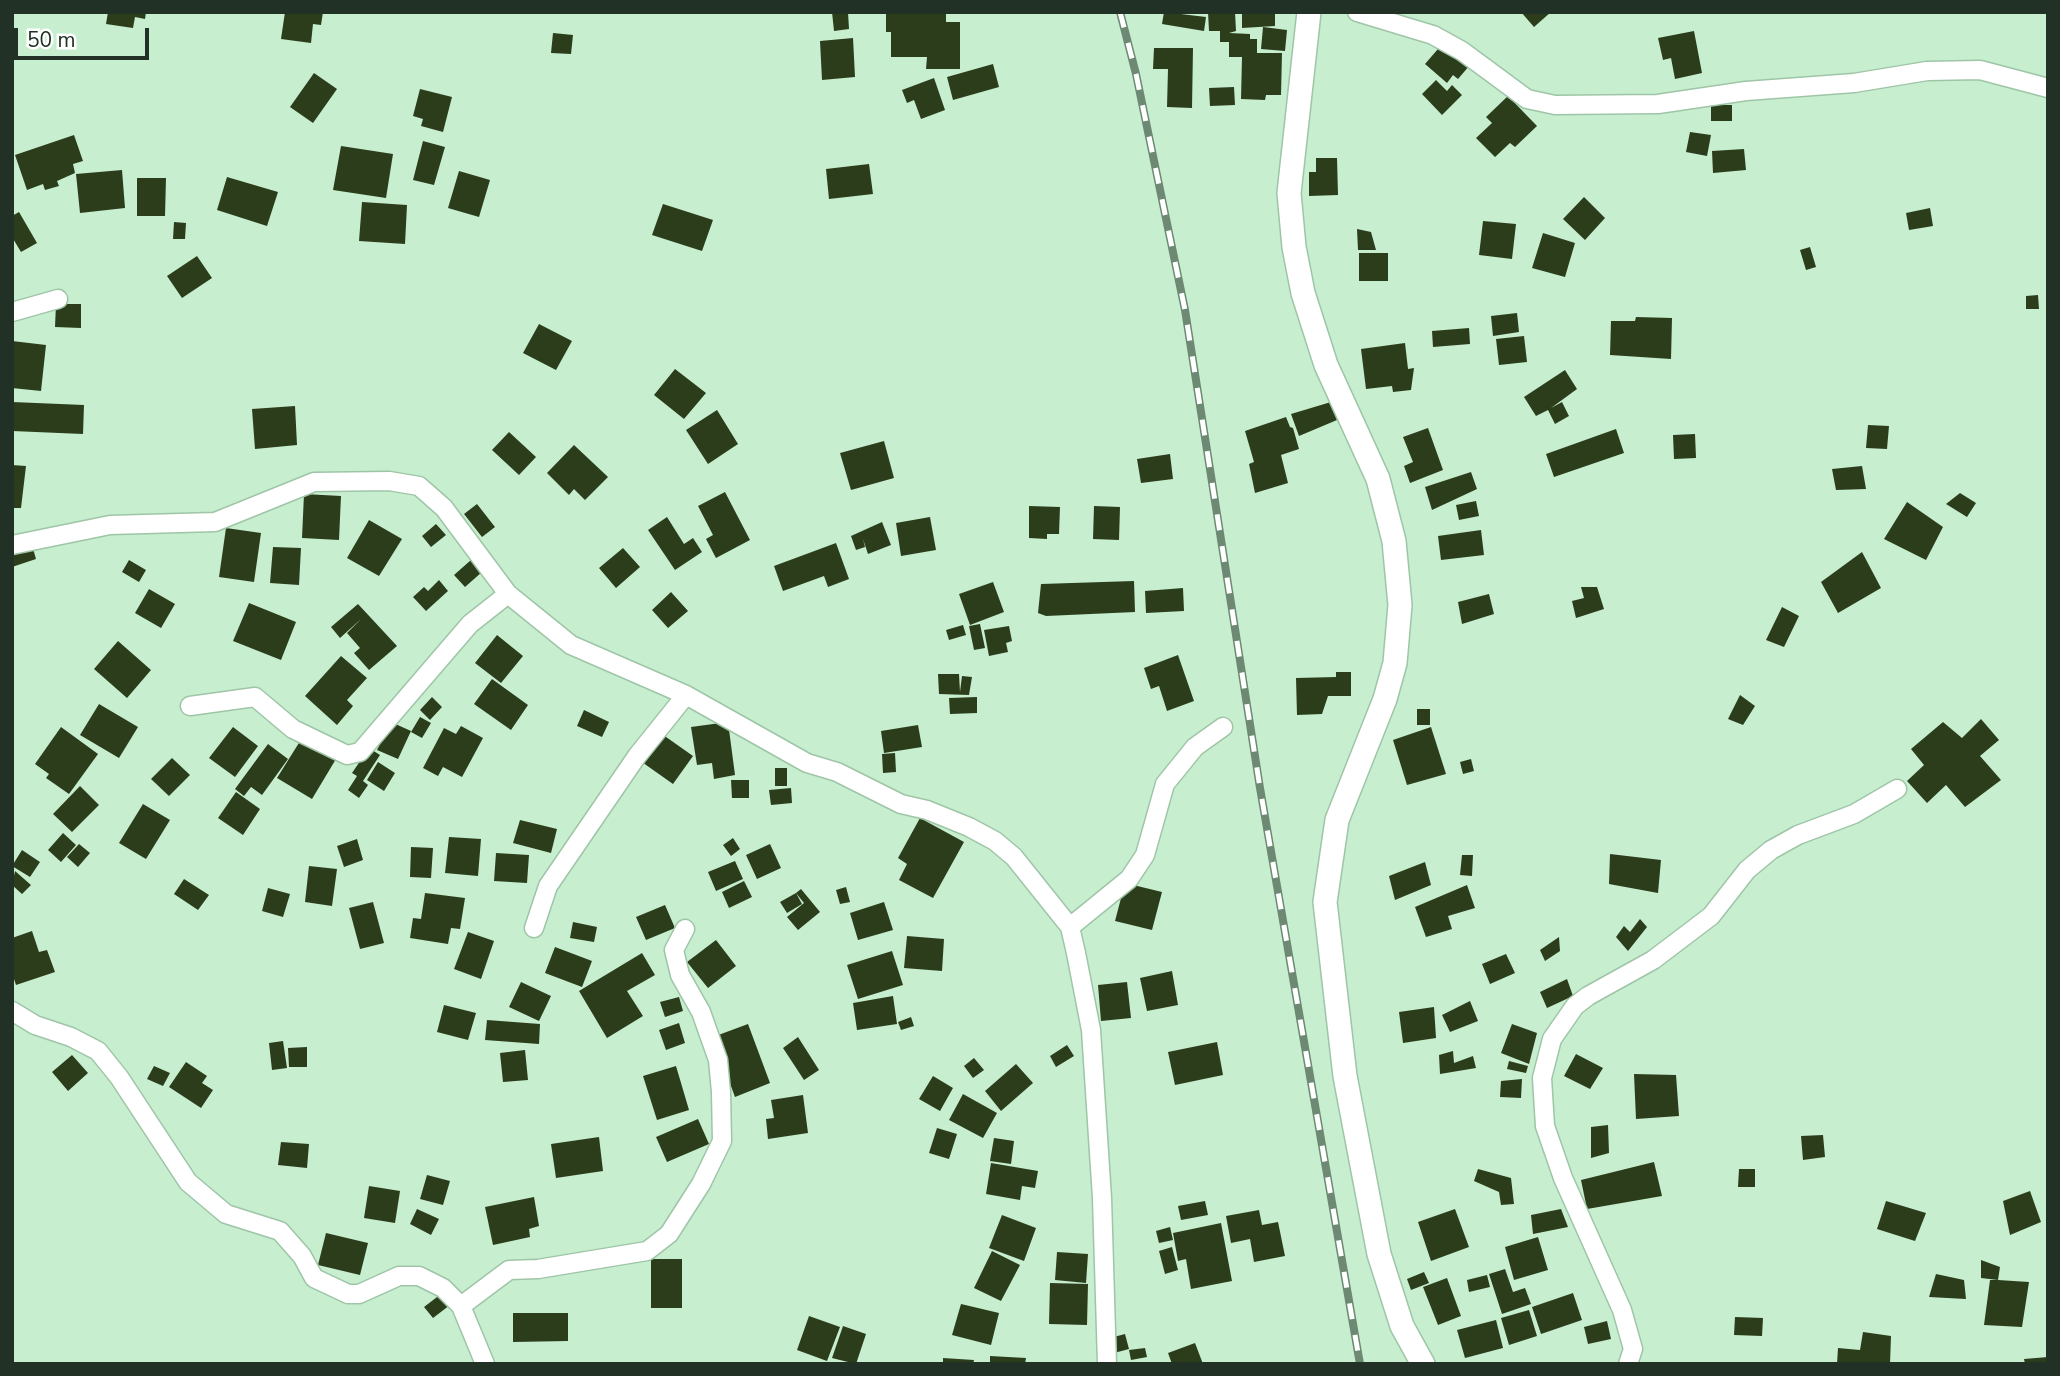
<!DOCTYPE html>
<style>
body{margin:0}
#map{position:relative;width:2060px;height:1376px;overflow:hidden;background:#c6eecf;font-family:"Nunito Sans",sans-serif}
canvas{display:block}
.frame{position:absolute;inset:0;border:14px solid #213125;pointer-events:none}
.scale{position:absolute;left:14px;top:28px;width:135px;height:32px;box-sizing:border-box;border:4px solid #213125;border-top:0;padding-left:9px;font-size:21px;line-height:24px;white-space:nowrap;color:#213125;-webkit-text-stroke:5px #fff;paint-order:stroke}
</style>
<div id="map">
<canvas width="2060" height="1376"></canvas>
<div class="frame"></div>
<div class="scale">50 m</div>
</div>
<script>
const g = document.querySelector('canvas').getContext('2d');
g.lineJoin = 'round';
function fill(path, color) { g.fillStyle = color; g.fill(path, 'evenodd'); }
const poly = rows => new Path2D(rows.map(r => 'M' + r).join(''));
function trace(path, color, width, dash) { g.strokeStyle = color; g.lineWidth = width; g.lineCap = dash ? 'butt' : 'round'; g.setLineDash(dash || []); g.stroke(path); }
const building = poly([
 [108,12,146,12,145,19,135,17,133,28,106,24],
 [285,12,323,12,321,25,313,24,311,43,281,39],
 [832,12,848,12,849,29,834,31],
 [886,12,946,12,946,22,960,22,960,69,926,69,927,57,891,57,891,32,886,32],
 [1164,12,1206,17,1204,31,1162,24],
 [1208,12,1235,12,1236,31,1229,33,1250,34,1250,39,1257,39,1257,53,1282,53,1281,95,1266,95,1265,100,1241,99,1242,57,1229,57,1229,42,1220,42,1220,31,1209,31],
 [1242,12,1275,12,1275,26,1242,28],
 [1521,12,1551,12,1534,27],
 [1263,27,1287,30,1285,51,1261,49],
 [1694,31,1702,73,1675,79,1671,58,1663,60,1658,38],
 [553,33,573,35,571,54,551,53],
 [853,38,855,77,822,80,820,41],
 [1444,42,1470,65,1458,79,1453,75,1447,83,1425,64],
 [1154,48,1193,48,1192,108,1167,107,1168,69,1153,69],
 [993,64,999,87,953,100,947,77],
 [314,73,337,89,313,123,290,107],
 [934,78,945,110,921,119,914,100,907,103,902,90],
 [1436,80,1447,91,1452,85,1462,95,1442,115,1422,94],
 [1234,87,1235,105,1210,106,1209,88],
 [420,89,452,97,443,132,421,126,423,119,413,116],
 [1508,96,1537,126,1515,147,1510,143,1495,157,1476,138,1492,123,1486,117],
 [1711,105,1732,105,1732,121,1711,121],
 [1690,132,1711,135,1707,156,1686,152],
 [74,135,83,161,73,164,75,173,57,181,59,186,45,190,43,184,27,190,15,155],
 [423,141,445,147,434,185,413,180],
 [341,146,393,154,386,198,333,190],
 [1744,149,1746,170,1713,173,1712,151],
 [1316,158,1337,158,1338,195,1309,196,1309,172,1316,172],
 [869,164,873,194,829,199,826,169],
 [122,170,125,208,80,213,76,174],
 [459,171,490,180,479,217,448,208],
 [227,177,278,192,267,226,217,210],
 [137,178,166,178,165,216,137,216],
 [1584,197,1605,218,1585,240,1563,219],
 [362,202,407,205,405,244,359,241],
 [663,204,713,220,702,251,652,235],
 [1930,208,1933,226,1909,230,1906,213],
 [19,212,37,243,21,252,12,237,12,216],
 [1483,221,1516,224,1512,259,1479,255],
 [174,222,186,223,185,239,173,239],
 [1357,229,1371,232,1376,250,1358,250],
 [1543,233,1575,243,1565,277,1532,268],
 [1810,247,1816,267,1806,270,1800,250],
 [1359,253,1388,253,1388,281,1359,281],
 [197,256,212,278,182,298,167,276],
 [2038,295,2039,309,2026,309,2026,296],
 [56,304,81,304,81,328,55,327],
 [1517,313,1519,332,1493,336,1491,316],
 [1636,317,1672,318,1671,359,1610,355,1611,321,1635,321],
 [539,324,572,341,556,370,523,353],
 [1469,328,1470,344,1433,347,1432,331],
 [1524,336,1527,362,1499,365,1496,339],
 [12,341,46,345,41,391,12,388],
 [1405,343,1408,369,1414,368,1411,390,1393,392,1392,386,1366,389,1361,349],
 [675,369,706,393,684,419,654,395],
 [1565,370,1577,389,1551,408,1562,402,1569,416,1555,424,1548,410,1536,416,1524,397],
 [12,402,84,405,83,434,12,431],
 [1331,402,1337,420,1299,436,1291,414],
 [295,406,297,445,255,449,252,409],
 [717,410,738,444,708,464,686,430],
 [1286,417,1290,427,1293,428,1299,449,1281,455,1288,483,1255,493,1249,464,1254,462,1245,431],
 [1868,425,1889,426,1887,449,1866,448],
 [1428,428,1443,470,1410,483,1404,466,1413,462,1403,437],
 [1616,429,1624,453,1554,477,1546,454],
 [509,432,536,457,519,475,492,450],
 [1695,434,1696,458,1674,459,1673,435],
 [884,441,894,478,851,490,840,453],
 [574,445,608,477,585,500,574,489,569,495,547,473],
 [1170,454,1173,479,1141,483,1137,459],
 [12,465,26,466,21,508,12,508],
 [1862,466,1866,489,1836,490,1832,469],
 [1471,472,1477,489,1432,510,1425,487],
 [725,492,750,540,716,558,706,539,713,535,698,506],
 [1960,493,1976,503,1967,517,1946,504],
 [304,494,341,496,339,540,302,538],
 [1476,501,1479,516,1459,520,1456,505],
 [1907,502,1943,527,1926,560,1884,539],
 [477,504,495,527,482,537,464,514],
 [1029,506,1060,507,1059,534,1047,534,1047,539,1029,538],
 [1094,506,1120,507,1119,540,1093,539],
 [667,517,684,544,693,538,702,552,675,570,648,530],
 [930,517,936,550,901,556,896,523],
 [369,520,402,539,379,576,347,558],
 [882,522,891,545,868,554,863,539,865,547,856,550,851,536],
 [436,524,446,535,431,547,422,536],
 [226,528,261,533,254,582,219,577],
 [1481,530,1484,555,1441,560,1438,536],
 [836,543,849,579,828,587,824,576,783,591,774,566],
 [32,545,36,559,12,567,12,552],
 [273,547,301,548,299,585,270,583],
 [623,548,640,567,616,588,599,568],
 [1862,552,1881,588,1838,613,1821,582],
 [129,560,146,570,139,582,122,572],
 [471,560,482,572,465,587,454,575],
 [439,580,448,591,426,611,413,597,424,587,428,591],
 [1134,581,1135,612,1046,616,1038,613,1041,584],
 [993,582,1004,612,970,625,959,594],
 [1581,587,1597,587,1604,609,1576,618,1572,601,1584,598],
 [1183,588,1184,611,1146,613,1145,591],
 [149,589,175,604,161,628,135,613],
 [671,592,688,611,668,628,652,610],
 [1489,594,1494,614,1462,624,1458,602],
 [249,603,296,622,281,660,233,641],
 [358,604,397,646,369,670,354,653,360,648,347,633,361,619,340,638,331,627],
 [1782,607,1799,616,1784,647,1766,640],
 [980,624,985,648,974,650,969,626],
 [963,625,966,635,949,640,946,630],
 [1009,626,1012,641,1006,643,1008,652,989,656,984,630],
 [497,635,523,656,501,683,475,663],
 [118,641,151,670,127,698,94,669],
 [1178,655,1194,701,1167,711,1159,686,1151,689,1144,668],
 [341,656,367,678,347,700,353,706,337,725,305,696],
 [1336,672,1351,672,1351,696,1328,696,1322,714,1297,715,1296,678,1336,677],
 [938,674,959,674,960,692,962,676,972,677,969,695,939,694],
 [492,679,528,705,511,730,474,704],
 [1740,695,1755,706,1743,725,1728,719],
 [432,697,442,707,430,720,420,710],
 [977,697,977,713,950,714,949,698],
 [99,704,138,727,119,758,80,735],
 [1417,709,1430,709,1430,725,1417,725],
 [584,710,609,722,602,737,577,726],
 [420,717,431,723,422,738,411,732],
 [1981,719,1999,740,1980,756,2001,780,1965,807,1946,785,1927,803,1907,781,1924,765,1911,749,1943,722,1962,738],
 [391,722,411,731,398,759,377,750],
 [728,722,735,775,714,779,712,763,697,765,691,727],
 [918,725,922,747,884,753,881,731],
 [461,726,483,738,462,777,443,767,438,776,423,768,444,728,456,734],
 [61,727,98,754,69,794,46,778,49,774,35,764],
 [233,727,258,746,235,777,209,758],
 [1431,727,1446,774,1407,785,1393,740],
 [659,732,693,756,673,784,639,760],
 [302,738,336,759,312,799,277,778],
 [268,744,288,759,262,795,251,787,244,796,235,789],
 [369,748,380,755,363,781,368,785,359,798,348,790,357,776,352,773],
 [895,753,896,772,883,773,882,754],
 [172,758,190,775,169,796,151,779],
 [1471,759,1474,771,1463,774,1460,762],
 [378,762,395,773,384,791,367,780],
 [775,768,787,768,787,786,775,786],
 [731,780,749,780,749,798,732,798],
 [80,786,99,805,72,832,53,814],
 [791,788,792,803,771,805,769,790],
 [236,792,260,809,243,835,218,818],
 [143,804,170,820,146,859,119,843],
 [920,818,964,842,933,898,899,880,907,864,898,858],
 [520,820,557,829,551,853,513,843],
 [63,833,76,845,61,862,48,850],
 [449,837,481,839,478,876,445,873],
 [733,838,740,849,731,856,723,845],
 [357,839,363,860,344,867,337,846],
 [79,844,90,853,78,867,67,857],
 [770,844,781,868,757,879,746,855],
 [411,847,433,848,431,878,410,877],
 [22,850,40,862,30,877,12,866],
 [496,853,529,855,527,883,494,881],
 [1610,854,1661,860,1658,893,1609,884],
 [1462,855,1473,855,1472,876,1460,875],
 [735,861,743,879,716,891,708,872],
 [1425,862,1431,885,1395,900,1389,876],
 [309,866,337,869,332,906,305,902],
 [15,871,31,885,22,894,12,885],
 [184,879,209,895,198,910,174,894],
 [744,881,752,897,729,908,722,892],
 [1125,883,1162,892,1152,930,1115,921],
 [1467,885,1475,908,1448,916,1452,929,1426,937,1415,907],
 [846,887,850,902,840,904,836,890],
 [268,888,290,894,283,917,262,911],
 [801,889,820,912,798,930,787,917,804,903,796,893],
 [425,893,465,898,460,929,451,928,448,944,410,938,413,918,421,919],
 [796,893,802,904,787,913,780,902],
 [373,902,384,943,360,949,349,908],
 [884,902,893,930,858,940,850,913],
 [665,905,675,928,646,940,636,917],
 [1640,919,1647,927,1628,951,1616,937,1624,926,1630,932],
 [573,922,597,927,594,942,570,938],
 [32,931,39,952,47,950,55,972,16,985,12,973,12,938],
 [468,932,494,941,481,979,454,969],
 [907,936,944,939,942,971,904,968],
 [1559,937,1560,951,1545,961,1540,950],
 [716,940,736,966,708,988,687,962],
 [555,947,592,961,582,987,545,973],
 [892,951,903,985,858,999,847,965],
 [642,953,655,975,627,991,643,1016,607,1038,579,991],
 [1506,954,1515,973,1490,984,1482,964],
 [1172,971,1178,1005,1147,1011,1140,978],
 [1567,979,1573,996,1547,1008,1540,992],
 [521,982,551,996,539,1021,509,1007],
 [1127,982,1131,1018,1101,1021,1098,985],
 [893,996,897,1024,857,1030,853,1003],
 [679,997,683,1011,665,1017,660,1002],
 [1470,1001,1478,1021,1450,1032,1442,1015],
 [444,1005,476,1013,468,1040,437,1032],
 [1434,1007,1436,1038,1403,1043,1399,1012],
 [911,1017,914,1026,901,1030,898,1022],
 [487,1020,540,1024,539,1044,485,1040],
 [679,1023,685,1043,666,1050,659,1030],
 [748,1024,770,1083,735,1097,713,1037],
 [1512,1024,1537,1033,1529,1064,1501,1053],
 [798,1037,819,1070,804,1080,783,1048],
 [283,1041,287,1068,272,1070,269,1043],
 [1217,1042,1223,1075,1175,1085,1168,1052],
 [1067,1045,1074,1056,1056,1067,1050,1056],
 [307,1047,307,1067,289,1067,288,1048],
 [525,1050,528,1080,503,1082,500,1053],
 [1453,1051,1454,1063,1473,1056,1476,1068,1440,1074,1439,1055],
 [1576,1054,1603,1068,1590,1089,1564,1076],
 [72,1055,88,1073,68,1091,52,1072],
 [974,1058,984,1070,973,1078,964,1066],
 [1509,1061,1528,1066,1526,1073,1507,1069],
 [186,1062,207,1076,202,1083,213,1090,201,1108,169,1087],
 [1016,1064,1033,1083,1001,1111,985,1091],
 [154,1066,170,1073,163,1086,147,1079],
 [676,1066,689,1110,657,1120,643,1076],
 [1634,1074,1676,1075,1679,1116,1636,1119],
 [933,1076,953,1088,940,1111,919,1099],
 [1522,1079,1521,1098,1500,1097,1501,1081],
 [963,1094,997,1113,983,1138,949,1120],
 [803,1095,808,1133,768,1139,766,1119,774,1118,771,1100],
 [698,1119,709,1144,667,1162,656,1137],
 [1608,1125,1609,1153,1591,1158,1591,1127],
 [937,1128,957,1134,949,1159,929,1153],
 [1823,1135,1825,1157,1803,1160,1801,1136],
 [599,1137,603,1171,556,1178,551,1144],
 [994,1138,1014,1141,1011,1164,990,1161],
 [281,1142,309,1144,307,1168,278,1165],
 [1654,1162,1662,1196,1587,1209,1581,1180],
 [991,1163,1038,1171,1035,1188,1022,1186,1020,1200,986,1194],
 [1478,1169,1511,1178,1514,1204,1501,1205,1499,1192,1474,1181],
 [1739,1169,1755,1169,1755,1187,1738,1187],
 [427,1175,450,1181,443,1205,420,1199],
 [369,1186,400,1191,395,1223,364,1218],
 [2030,1191,2041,1222,2010,1235,2003,1201],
 [534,1197,539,1226,529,1229,530,1237,493,1245,485,1207],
 [1205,1201,1208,1215,1181,1220,1178,1206],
 [1886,1201,1926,1213,1915,1241,1877,1229],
 [417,1209,439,1219,431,1235,410,1224],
 [1455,1209,1469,1247,1431,1261,1418,1222],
 [1561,1209,1568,1227,1533,1234,1531,1215],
 [1259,1210,1262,1225,1278,1222,1285,1256,1254,1262,1250,1239,1231,1243,1226,1216],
 [1002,1215,1036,1228,1024,1261,989,1248],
 [1221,1223,1232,1281,1191,1289,1186,1259,1178,1261,1173,1233],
 [1170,1227,1173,1240,1159,1243,1156,1231],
 [326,1233,368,1243,360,1275,318,1265],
 [1538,1237,1548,1270,1514,1280,1505,1247],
 [1172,1247,1178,1270,1165,1274,1159,1251],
 [992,1251,1020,1265,1001,1301,974,1288],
 [1057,1252,1088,1254,1086,1283,1055,1280],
 [651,1259,682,1259,682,1308,651,1308],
 [1981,1260,2000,1267,1998,1280,2029,1282,2022,1327,1984,1325,1990,1280,1998,1280,1981,1278],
 [1505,1269,1513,1292,1525,1288,1531,1304,1502,1314,1489,1274],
 [1424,1272,1429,1283,1411,1290,1407,1279],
 [1936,1274,1964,1280,1966,1299,1929,1297],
 [1487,1275,1490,1287,1469,1292,1467,1280],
 [1447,1278,1461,1316,1438,1325,1423,1287],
 [1050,1283,1088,1284,1087,1325,1049,1324],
 [1573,1293,1582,1320,1541,1334,1532,1307],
 [441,1294,450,1305,433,1318,424,1307],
 [961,1304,999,1313,991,1345,952,1335],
 [1529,1310,1537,1336,1509,1345,1501,1318],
 [513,1313,568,1313,568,1341,513,1342],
 [809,1316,840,1327,827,1361,797,1350],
 [1735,1317,1763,1318,1762,1336,1734,1335],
 [1496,1320,1503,1348,1465,1358,1457,1330],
 [1607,1321,1611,1339,1588,1344,1584,1327],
 [843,1326,866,1334,856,1364,832,1358],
 [1863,1332,1891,1336,1890,1364,1837,1364,1838,1348,1860,1350],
 [1125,1334,1129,1349,1114,1353,1110,1338],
 [1195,1343,1203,1364,1172,1364,1168,1353],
 [1145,1348,1147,1357,1131,1360,1129,1350],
 [990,1356,1026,1358,1025,1364,990,1364],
 [2048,1357,2048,1364,2025,1364,2024,1359],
 [943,1358,974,1360,973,1364,943,1364]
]);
const minor = poly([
 [1357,12,1433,35,1462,51,1527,99,1555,105,1658,104,1746,91,1854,83,1927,71,1980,70,2048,88],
 [12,312,58,299],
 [12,545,110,525,215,522,314,482,389,481,419,486,444,508,508,594,571,645,686,695,807,763,837,772,901,804,927,810,969,827,995,841,1014,857,1070,927,1076,953,1091,1030,1102,1198,1107,1364],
 [190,706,255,697,293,729,347,755,360,752,470,624,508,594],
 [1070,927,1129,879,1145,855,1165,784,1195,747,1223,727],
 [534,928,548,886,637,756,686,695],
 [12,1011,35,1025,71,1037,98,1051,119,1077,188,1182,226,1214,280,1231,302,1256,314,1278,348,1294,359,1294,399,1276,419,1276,443,1288,461,1306,485,1364],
 [461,1306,509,1270,538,1269,647,1251,669,1234,701,1184,722,1141,721,1092,718,1060,701,1012,680,975,674,950,685,929],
 [1628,1364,1633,1349,1622,1310,1563,1178,1545,1126,1542,1078,1552,1039,1575,1006,1588,996,1653,960,1711,916,1747,870,1771,850,1798,835,1854,814,1897,789]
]);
const tertiary = poly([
 [1309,12,1289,193,1294,247,1303,293,1326,365,1378,479,1394,541,1400,605,1395,663,1385,699,1337,820,1325,902,1345,1076,1379,1254,1402,1326,1423,1364]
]);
const rail = poly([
 [1120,12,1136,74,1185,310,1260,788,1360,1364]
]);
fill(building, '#2c3d1c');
trace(minor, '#9fc5a7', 21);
trace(tertiary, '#9fc5a7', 26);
trace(minor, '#fff', 18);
trace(tertiary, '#fff', 23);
trace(rail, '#6d8873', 8);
trace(rail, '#fff', 5, [16]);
</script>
